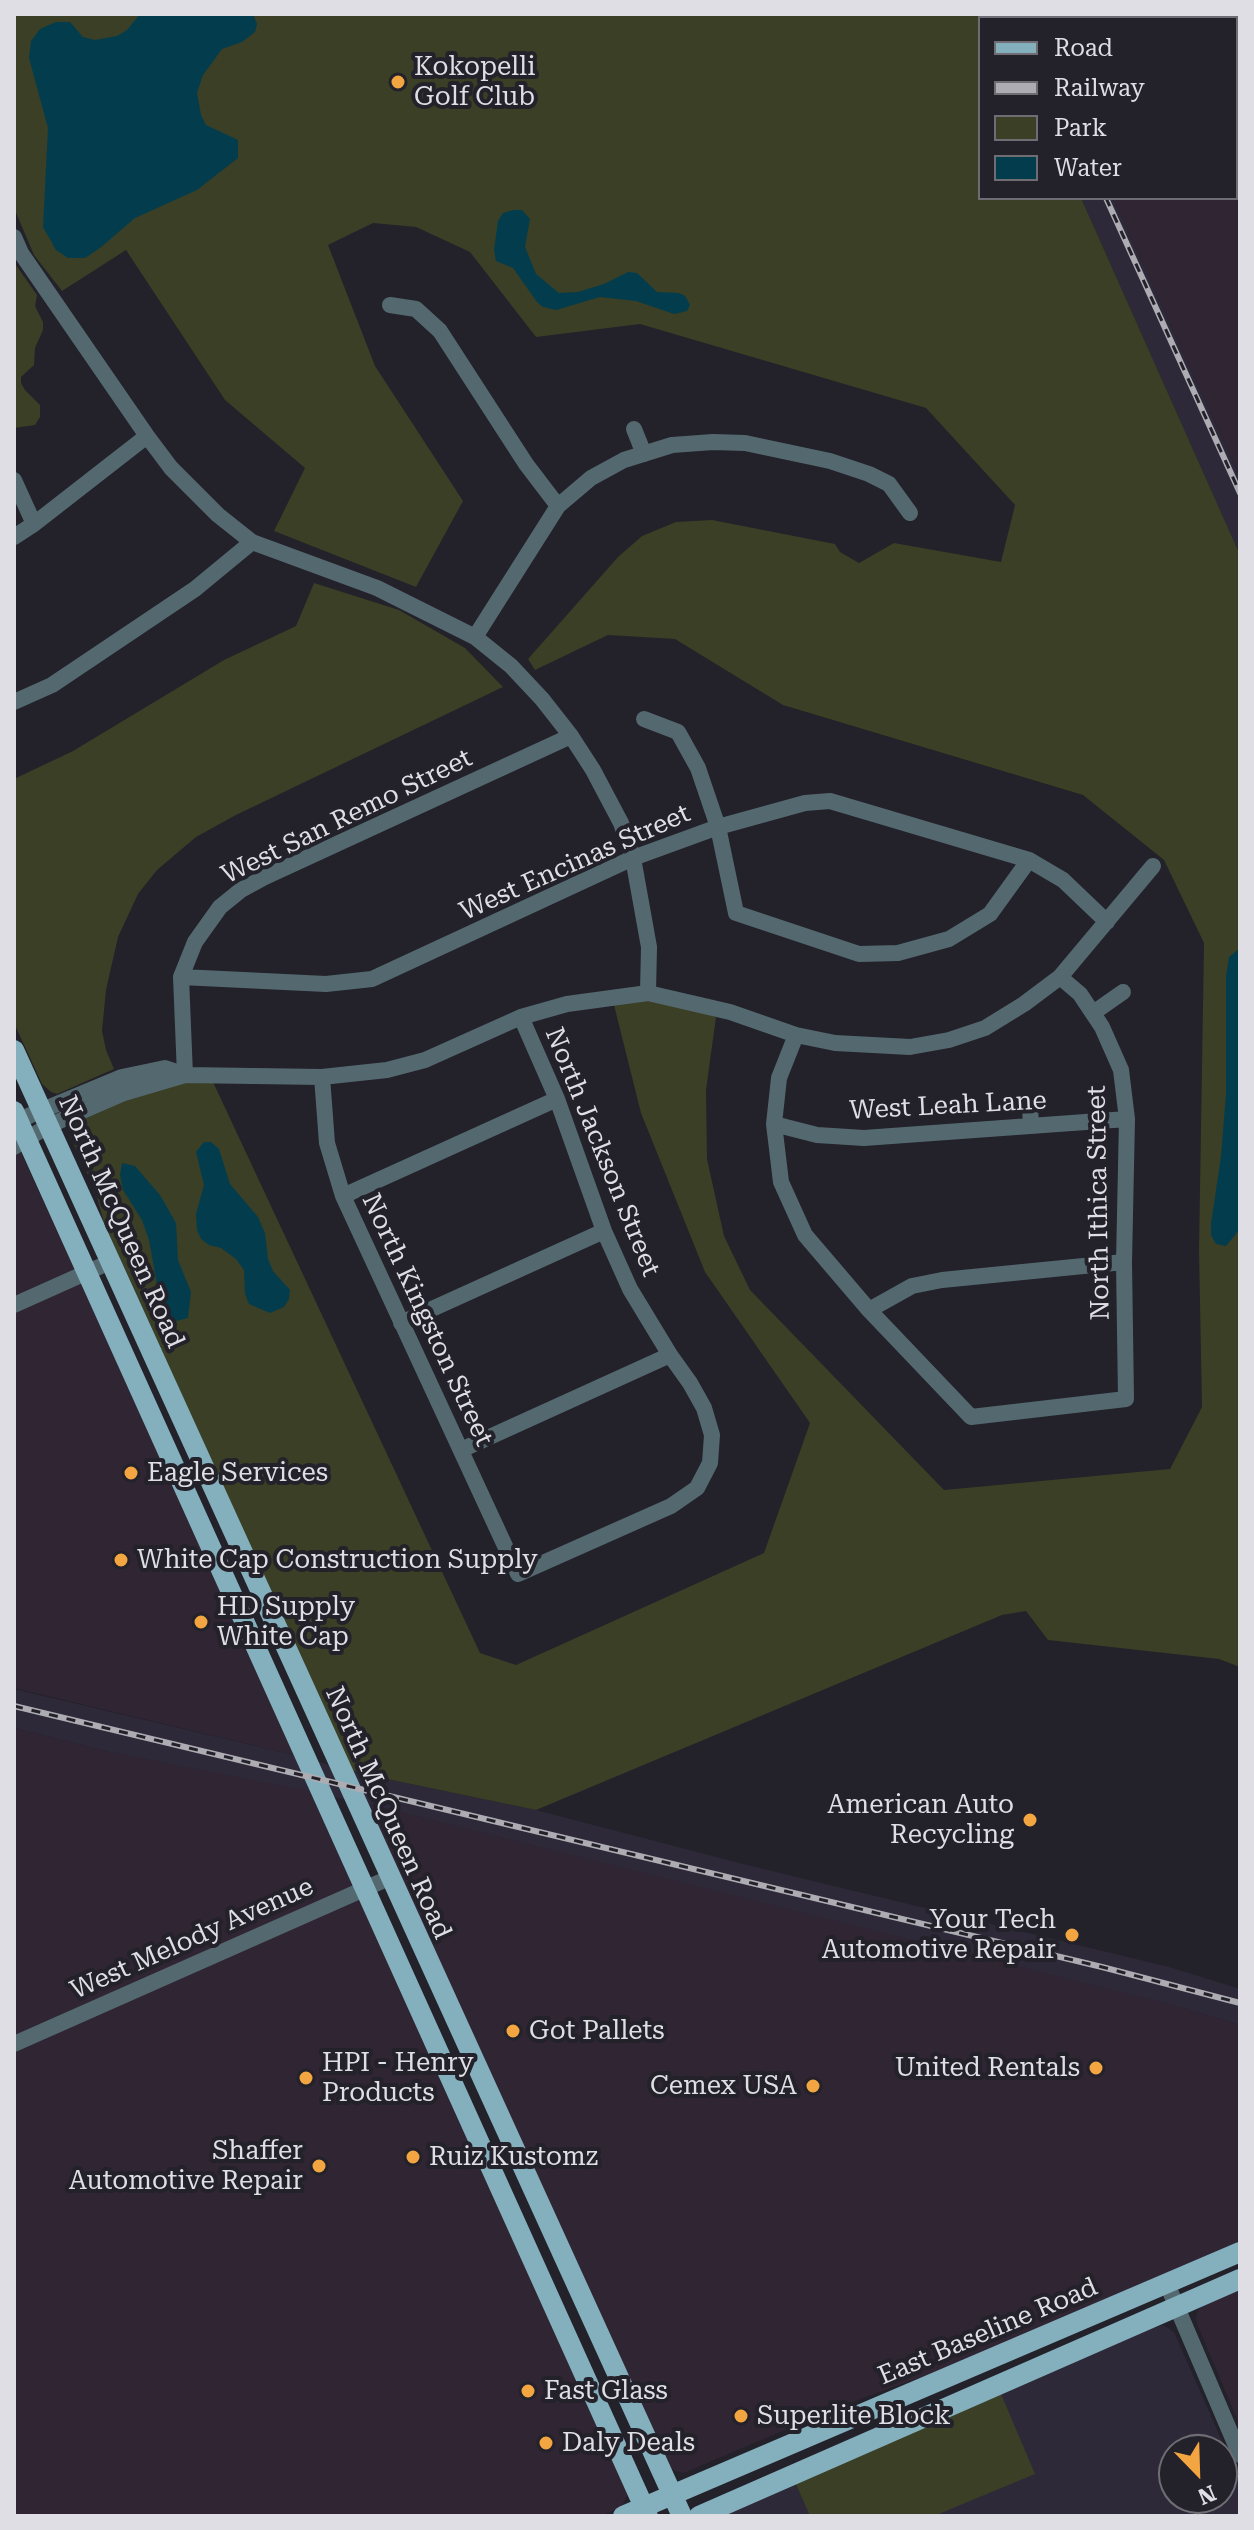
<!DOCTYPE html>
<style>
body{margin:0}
#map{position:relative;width:1254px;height:2530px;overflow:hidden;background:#23212a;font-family:"Roboto Serif",serif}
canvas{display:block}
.frame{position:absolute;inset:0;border:16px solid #dfdee4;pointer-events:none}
.legend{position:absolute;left:978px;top:16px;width:260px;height:184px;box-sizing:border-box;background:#23212a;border:2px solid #6e6d74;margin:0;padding:10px 14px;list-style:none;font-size:24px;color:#dfdee4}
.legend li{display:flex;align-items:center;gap:16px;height:40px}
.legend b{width:40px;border:2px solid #6e6d74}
.north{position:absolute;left:1158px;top:2434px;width:80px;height:80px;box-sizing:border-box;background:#23212a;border:2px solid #6e6d74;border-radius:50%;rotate:157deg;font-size:22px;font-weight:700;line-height:32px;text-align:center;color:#dfdee4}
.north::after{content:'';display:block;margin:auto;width:28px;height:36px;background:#f2a541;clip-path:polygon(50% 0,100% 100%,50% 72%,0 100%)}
</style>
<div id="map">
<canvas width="1254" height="2530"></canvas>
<div class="frame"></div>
<ul class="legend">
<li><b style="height:10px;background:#84b0be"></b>Road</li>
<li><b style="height:10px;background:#aeacb3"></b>Railway</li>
<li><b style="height:22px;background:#3a3f25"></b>Park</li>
<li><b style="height:22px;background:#033d4d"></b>Water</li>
</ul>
<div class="north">N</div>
</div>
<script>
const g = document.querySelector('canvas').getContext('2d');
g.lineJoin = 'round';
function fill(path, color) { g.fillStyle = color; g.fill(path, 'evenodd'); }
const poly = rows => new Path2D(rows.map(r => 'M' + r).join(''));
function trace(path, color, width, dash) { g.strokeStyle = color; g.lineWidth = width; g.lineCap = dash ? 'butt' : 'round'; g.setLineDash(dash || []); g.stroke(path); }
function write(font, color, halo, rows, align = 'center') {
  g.font = font + ' "Roboto Serif",serif'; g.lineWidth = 8; g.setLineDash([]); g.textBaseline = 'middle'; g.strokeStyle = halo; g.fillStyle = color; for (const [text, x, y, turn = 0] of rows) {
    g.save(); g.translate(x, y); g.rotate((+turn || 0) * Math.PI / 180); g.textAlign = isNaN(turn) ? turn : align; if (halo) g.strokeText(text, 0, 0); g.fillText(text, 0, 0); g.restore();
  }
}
const built = poly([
 [1081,198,1113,198,1240,477,1240,555],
 [14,1689,294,1755,363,1774,536,1810,747,1865,1169,1967,1240,1989,1240,2025,1169,2004,766,1905,368,1804,109,1752,14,1728],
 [1163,2325,1174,2332,1240,2482,1240,2516,723,2516,1148,2329],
 [1174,2450,1222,2450,1222,2498,1174,2498]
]);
const industrial = poly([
 [1030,14,1240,14,1240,477,1113,198,1236,198,1236,18,1032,18],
 [14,1137,102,1330,294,1755,14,1688],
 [14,1728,109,1752,310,1791,628,2495,621,2507,601,2516,14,2516],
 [368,1804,1170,2004,1240,2025,1240,2241,952,2366,844,2405,693,2469,684,2473,675,2471,670,2467],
 [1240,2290,1240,2426,1197,2324,1196,2317,1198,2310,1204,2305]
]);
const green = poly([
 [14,14,999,14,1001,18,980,18,980,198,1081,198,1240,555,1240,1667,1219,1659,1048,1640,1026,1611,1002,1615,536,1810,363,1774,352,1770,104,1223,95,1190,70,1136,70,1125,129,1095,183,1082,213,1082,480,1653,516,1665,764,1553,810,1423,705,1272,641,1113,613,1001,666,1001,716,1017,706,1090,707,1159,724,1236,750,1290,944,1490,1170,1469,1202,1407,1199,1251,1204,943,1164,860,1083,795,783,705,675,639,608,635,535,670,528,659,618,557,642,536,676,522,712,520,835,544,840,552,859,563,894,543,1001,562,1015,505,926,408,640,324,536,337,470,252,416,227,373,223,328,245,375,366,463,501,416,587,274,531,305,468,225,400,126,250,62,291,34,255,14,208],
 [16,265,37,295,35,306,43,322,43,330,35,348,34,365,21,377,21,383,25,390,40,405,40,417,35,425,14,428,14,266],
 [314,583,399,610,465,648,503,687,236,815,196,837,157,870,138,894,118,937,106,990,102,1031,106,1050,114,1069,57,1094,51,1092,42,1084,14,1023,14,779,73,751,224,660,296,626],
 [1001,2394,1035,2474,934,2516,810,2516,796,2484]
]);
const water = poly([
 [140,14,253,14,257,24,255,32,242,42,222,49,203,75,197,93,201,115,206,125,238,140,238,158,197,190,135,218,100,248,85,258,68,258,56,250,43,227,48,128,29,58,31,41,40,29,56,22,70,22,83,37,95,40,117,36,127,30],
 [513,210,522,210,530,219,525,247,536,274,559,293,578,292,604,284,628,272,637,273,657,292,679,293,685,296,690,305,687,311,674,314,636,301,600,297,556,310,543,307,537,302,513,268,496,261,494,250,498,221,503,213],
 [1240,948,1240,1229,1226,1246,1216,1244,1211,1235,1211,1224,1221,1156,1226,1094,1226,976,1229,957],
 [204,1142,211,1142,219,1149,230,1184,258,1217,265,1233,268,1259,273,1271,290,1290,289,1299,284,1307,270,1313,249,1304,245,1294,244,1270,236,1259,221,1248,209,1245,201,1239,197,1230,196,1214,204,1185,196,1152],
 [122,1163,135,1166,160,1195,176,1223,178,1260,191,1292,188,1318,176,1321,162,1312,149,1240,142,1220,123,1190,120,1175]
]);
const minor = poly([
 [14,237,21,253,147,436,171,468,218,515,252,542,377,588,475,637,511,666,542,699,571,736,593,770,621,823,633,858,649,947,648,993],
 [390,305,416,309,440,331,526,464,558,506],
 [634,429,644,454],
 [14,480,34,524],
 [14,537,34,524,147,436],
 [475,637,558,506,591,478,624,460,672,445,713,442,745,443,830,461,869,474,889,484,910,513],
 [14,702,52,685,195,589,252,542],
 [644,719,678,732,698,768,718,827,736,913,859,954,898,953,949,939,990,914,1029,860],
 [181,977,326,984,372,979,633,858,718,827,805,803,830,801,1029,860,1063,880,1107,922],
 [1093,1013,1123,992],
 [796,1035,779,1078,774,1124,781,1182,805,1235,869,1310,971,1417,1126,1399,1124,1262,1127,1119,1121,1070,1102,1027,1080,994,1060,977],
 [185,1075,181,977,195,942,220,907,241,890,265,877,571,736],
 [322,1077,327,1143,343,1196,518,1574,671,1506,697,1488,710,1463,712,1435,704,1408,690,1383,670,1355,630,1289,604,1231,557,1099,521,1017],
 [1030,1107,1031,1126],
 [14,1122,122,1077,165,1068,180,1073],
 [774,1124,817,1135,864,1138,1127,1119],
 [14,1147,48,1126,124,1093,185,1075,322,1077,387,1070,425,1060,521,1017,567,1004,648,993,730,1012,796,1035,835,1043,910,1047,949,1040,985,1028,1024,1004,1060,977,1153,866],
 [343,1196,557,1099],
 [14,1305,110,1262],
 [869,1310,912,1286,942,1280,1124,1262],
 [401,1323,604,1231],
 [461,1450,670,1355],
 [14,2044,389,1878],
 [1167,2284,1240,2455]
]);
const major = poly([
 [14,1050,682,2516],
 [14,1111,648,2516],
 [623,2516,1240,2252],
 [699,2516,1240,2279]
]);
const rail = poly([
 [1023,14,1024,18],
 [1106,198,1240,493],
 [14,1706,1102,1967,1240,2003]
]);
const markers = [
 [398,82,8,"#f2a541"],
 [131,1473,8,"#f2a541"],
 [121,1560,8,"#f2a541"],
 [201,1622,8,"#f2a541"],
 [1030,1820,8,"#f2a541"],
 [1072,1935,8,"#f2a541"],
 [513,2031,8,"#f2a541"],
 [1096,2068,8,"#f2a541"],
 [306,2078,8,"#f2a541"],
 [813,2086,8,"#f2a541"],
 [413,2157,8,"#f2a541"],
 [319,2166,8,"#f2a541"],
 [528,2391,8,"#f2a541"],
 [741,2416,8,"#f2a541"],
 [546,2443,8,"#f2a541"]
];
const poiNames = [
 ["Kokopelli",414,67],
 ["Golf Club",414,97],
 ["Eagle Services",147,1473],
 ["White Cap Construction Supply",137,1560],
 ["HD Supply",217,1607],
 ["White Cap",217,1637],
 ["American Auto",1014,1805,"right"],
 ["Recycling",1014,1835,"right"],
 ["Your Tech",1056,1920,"right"],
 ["Automotive Repair",1056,1950,"right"],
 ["Got Pallets",529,2031],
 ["HPI - Henry",322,2063],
 ["Products",322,2093],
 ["United Rentals",1080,2068,"right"],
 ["Cemex USA",797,2086,"right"],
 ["Shaffer",303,2151,"right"],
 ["Automotive Repair",303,2181,"right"],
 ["Ruiz Kustomz",429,2157],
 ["Fast Glass",544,2391],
 ["Superlite Block",757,2416],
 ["Daly Deals",562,2443]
];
const streetNames = [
 ["West San Remo Street",347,817,-26],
 ["West Encinas Street",575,863,-24],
 ["West Leah Lane",948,1106,-3],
 ["North Jackson Street",602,1152,68],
 ["North Ithica Street",1099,1203,-91],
 ["North McQueen Road",121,1222,66],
 ["North Kingston Street",427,1320,65],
 ["North McQueen Road",388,1813,66],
 ["West Melody Avenue",192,1939,-24],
 ["East Baseline Road",988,2332,-23]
];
fill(built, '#2d2938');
fill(industrial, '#302533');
fill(green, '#3a3f25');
fill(water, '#033d4d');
trace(minor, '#54696f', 16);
trace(major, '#84b0be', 20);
trace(rail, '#aeacb3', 6);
trace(rail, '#23212a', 3, [9]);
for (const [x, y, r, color] of markers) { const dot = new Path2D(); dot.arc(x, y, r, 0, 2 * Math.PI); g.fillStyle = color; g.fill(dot); trace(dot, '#23212a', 3); }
write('26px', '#dfdee4', '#23212a', poiNames, 'left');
write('26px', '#dfdee4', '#23212a', streetNames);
</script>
